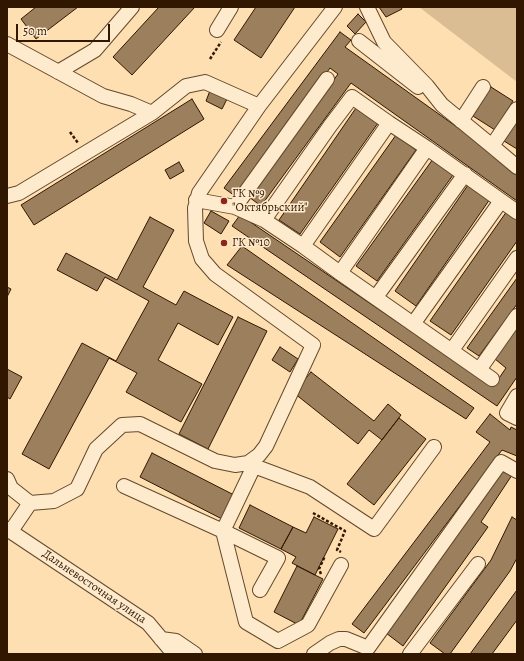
<!DOCTYPE html>
<meta charset="utf-8">
<style>
body{margin:0}
#map{position:relative;width:524px;height:661px;overflow:hidden;background:#fedfb1;font-family:Alegreya,serif}
canvas{display:block}
.frame{position:absolute;inset:0;border:8px solid #311700;pointer-events:none}
.scale{position:absolute;left:16px;top:24px;width:94px;height:18px;box-sizing:border-box;border:2px solid #311700;border-top:0;padding-left:5px;font-size:12px;line-height:14px;white-space:nowrap;color:#311700;-webkit-text-stroke:3px #feeacc;paint-order:stroke}
</style>
<div id="map">
<canvas width="524" height="661"></canvas>
<div class="frame"></div>
<div class="scale">50 m</div>
</div>
<script>
const g = document.querySelector('canvas').getContext('2d');
g.lineJoin = 'round';
function fill(path, color) { g.fillStyle = color; g.fill(path, 'evenodd'); }
const poly = rows => new Path2D(rows.map(r => 'M' + r).join(''));
function trace(path, color, width, dash) { g.strokeStyle = color; g.lineWidth = width; g.lineCap = dash ? 'butt' : 'round'; g.setLineDash(dash || []); g.stroke(path); }
function write(font, color, halo, rows, align = 'center') {
  g.font = font + ' Alegreya,serif'; g.lineWidth = 3; g.setLineDash([]); g.textBaseline = 'middle'; g.strokeStyle = halo; g.fillStyle = color; for (const [text, x, y, turn = 0] of rows) {
    g.save(); g.translate(x, y); g.rotate((+turn || 0) * Math.PI / 180); g.textAlign = isNaN(turn) ? turn : align; if (halo) g.strokeText(text, 0, 0); g.fillText(text, 0, 0); g.restore();
  }
}
const green = poly([
 [419,7,517,7,517,82]
]);
const building = poly([
 [36,7,78,7,36,39,21,19,36,7],
 [159,7,195,7,132,75,113,57,159,7],
 [256,7,295,7,261,58,234,40,256,7],
 [379,7,401,7,402,9,386,17,379,7],
 [358,14,366,22,355,34,347,26,358,14],
 [340,32,351,40,345,47,517,170,517,201,351,83,261,206,249,197,338,74,330,68,235,196,224,188,340,32],
 [491,87,513,101,495,130,473,116,491,87],
 [211,88,228,97,222,109,206,101,211,88],
 [192,99,204,119,34,225,21,205,192,99],
 [356,108,378,123,300,234,279,220,356,108],
 [517,121,517,149,504,141,517,121],
 [396,135,416,150,340,257,320,242,396,135],
 [433,159,453,175,377,281,356,266,433,159],
 [179,162,184,171,170,179,165,170,179,162],
 [468,185,490,199,416,306,395,291,468,185],
 [211,211,229,221,221,234,204,223,211,211],
 [507,211,517,218,517,241,451,335,430,321,507,211],
 [240,215,493,387,506,368,495,359,517,328,517,377,497,406,232,226,240,215],
 [150,217,174,230,143,287,176,305,184,291,233,317,218,345,178,323,158,360,202,384,181,422,126,392,137,373,109,358,49,469,22,454,82,343,116,361,149,301,105,277,97,291,57,270,66,253,117,280,150,217],
 [242,246,474,408,466,419,227,265,242,246],
 [517,278,517,304,479,356,467,348,517,278],
 [7,287,11,289,7,297,7,287],
 [238,317,267,331,208,449,179,434,238,317],
 [280,347,298,359,290,372,272,360,280,347],
 [7,369,22,377,10,399,7,397,7,369],
 [311,372,374,421,388,404,401,415,382,440,369,430,358,444,294,393,311,372],
 [490,414,510,430,511,427,517,430,517,456,502,450,364,633,352,624,490,442,476,432,490,414],
 [399,418,426,439,374,505,347,484,399,418],
 [152,453,236,496,224,520,140,477,152,453],
 [502,469,512,475,481,522,488,527,403,646,386,633,502,469],
 [250,505,293,527,281,549,239,528,250,505],
 [314,517,338,529,315,575,292,563,296,557,281,549,293,527,306,533,314,517],
 [512,517,517,520,517,558,510,571,450,654,445,654,430,643,491,560,512,517],
 [297,566,323,579,299,625,274,612,297,566],
 [517,590,517,620,492,654,470,654,517,590]
]);
const path = poly([
 [210,59,221,42],
 [70,132,78,143],
 [313,513,345,531,337,550,341,552],
 [321,574,319,569,325,556]
]);
const minor = poly([
 [367,7,384,42,427,86,442,105,492,146,517,167],
 [217,30,231,7],
 [359,41,418,87],
 [7,44,103,96,131,104,152,113],
 [58,72,95,50,132,7],
 [461,121,483,87],
 [492,146,517,109],
 [7,196,19,193,152,113,186,86,205,82,259,106],
 [196,200,235,207,264,220,303,246,340,273,492,379],
 [235,207,327,79],
 [264,220,330,126,352,97,389,123,427,148,517,212],
 [303,246,389,123],
 [340,273,427,148],
 [376,297,465,174],
 [413,324,501,201],
 [452,350,517,258],
 [479,370,517,316],
 [517,396,507,413,517,418],
 [248,463,254,466,310,487,374,529,434,447],
 [254,466,223,531,278,558,260,590],
 [7,479,11,488,30,503,54,501,77,489,96,449,122,425,140,424,215,461,235,465,248,463,259,455,266,446,313,345,215,274,202,259,196,241,195,208,199,193,259,106,335,7],
 [124,486,223,531,246,622,278,641,308,625,341,565],
 [7,529,148,623,174,654],
 [11,531,30,503],
 [161,639,176,641,195,654],
 [314,654,330,643,339,639,346,639,368,648,501,462,517,471],
 [410,654,478,564]
]);
const markers = [
 [224,201,4,"#8f2418"],
 [224,243,4,"#8f2418"]
];
const poiNames = [
 ["ГК №9",232,194],
 ["\"Октябрьский\"",232,208],
 ["ГК №10",232,243]
];
const streetNames = [
 ["Дальневосточная улица",94,587,34]
];
fill(green, '#dbbd93');
fill(building, '#9c7f5c');
trace(building, '#311700', 1);
trace(minor, '#64492c', 16);
trace(path, '#311700', 2.5, [3, 2]);
trace(minor, '#feeacc', 14);
for (const [x, y, r, color] of markers) { const dot = new Path2D(); dot.arc(x, y, r, 0, 2 * Math.PI); g.fillStyle = color; g.fill(dot); trace(dot, '#feeacc', 1.5); }
write('12px', '#311700', '#feeacc', poiNames, 'left');
write('12px', '#311700', '#feeacc', streetNames);
</script>
